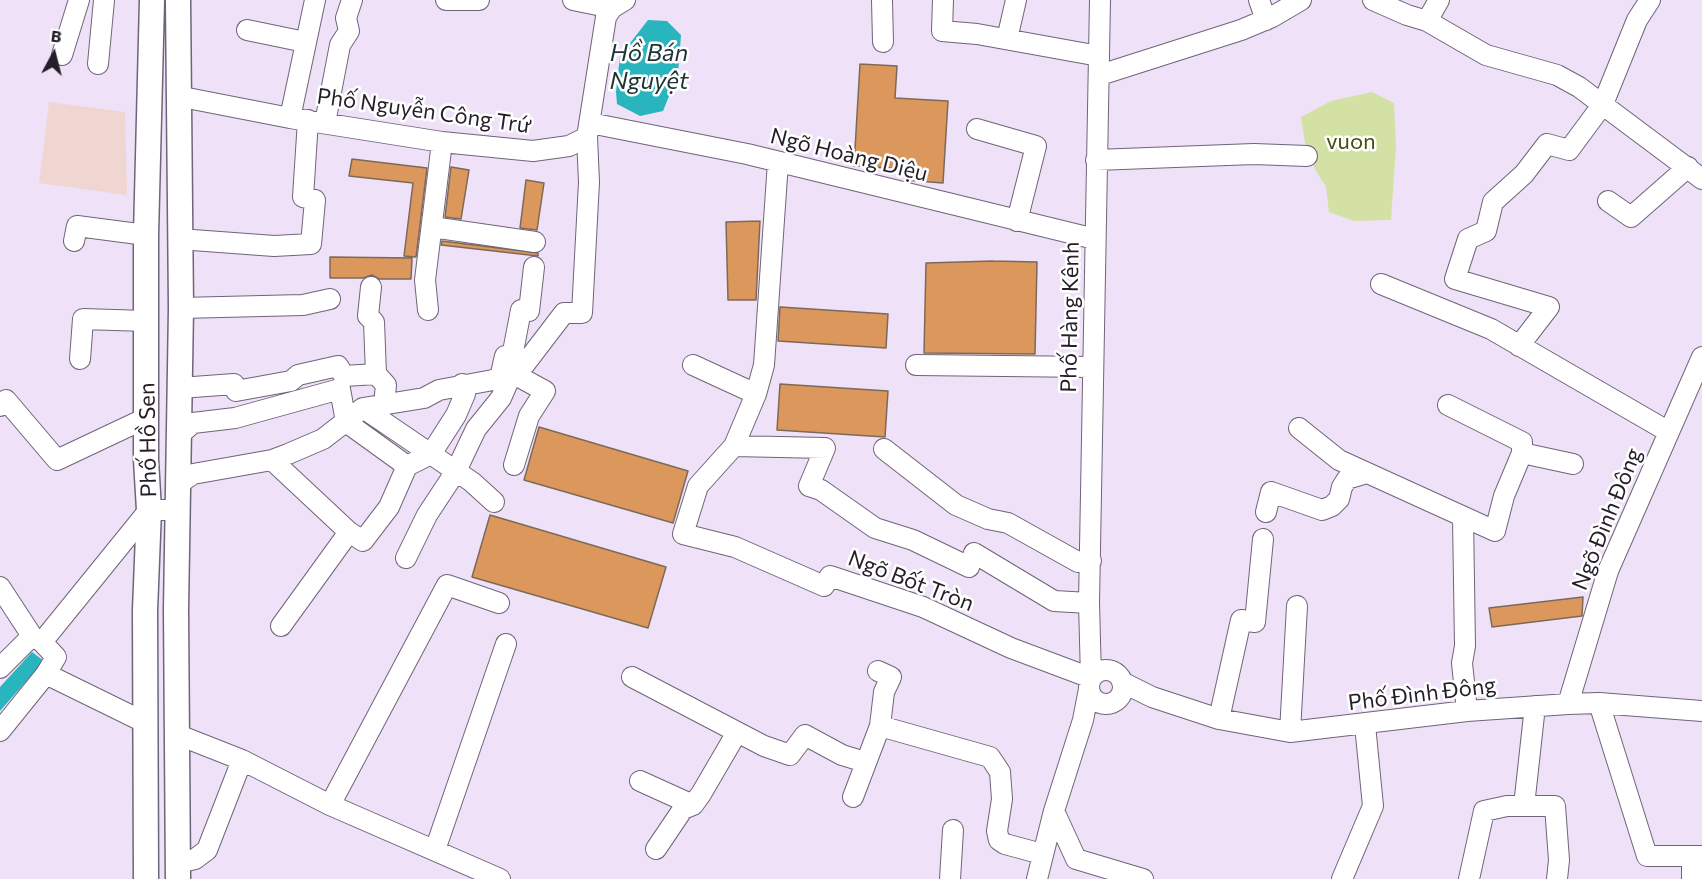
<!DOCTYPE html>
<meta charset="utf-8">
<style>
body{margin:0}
#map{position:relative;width:1702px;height:879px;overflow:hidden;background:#efe1f7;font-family:Commissioner,sans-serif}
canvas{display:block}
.north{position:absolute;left:24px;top:24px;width:60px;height:60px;-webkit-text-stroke:4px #fff;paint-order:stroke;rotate:7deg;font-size:16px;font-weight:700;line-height:24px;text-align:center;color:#241f27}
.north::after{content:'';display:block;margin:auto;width:21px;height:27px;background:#241f27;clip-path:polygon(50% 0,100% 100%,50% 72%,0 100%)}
</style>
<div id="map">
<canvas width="1702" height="879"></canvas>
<div class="north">B</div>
</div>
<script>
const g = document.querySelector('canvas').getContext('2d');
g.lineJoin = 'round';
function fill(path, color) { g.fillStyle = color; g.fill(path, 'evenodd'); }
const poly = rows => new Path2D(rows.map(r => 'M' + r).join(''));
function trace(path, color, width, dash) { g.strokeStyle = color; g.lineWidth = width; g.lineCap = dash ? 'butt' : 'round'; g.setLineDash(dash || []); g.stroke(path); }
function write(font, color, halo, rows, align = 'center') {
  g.font = font + ' Commissioner,sans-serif'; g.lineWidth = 5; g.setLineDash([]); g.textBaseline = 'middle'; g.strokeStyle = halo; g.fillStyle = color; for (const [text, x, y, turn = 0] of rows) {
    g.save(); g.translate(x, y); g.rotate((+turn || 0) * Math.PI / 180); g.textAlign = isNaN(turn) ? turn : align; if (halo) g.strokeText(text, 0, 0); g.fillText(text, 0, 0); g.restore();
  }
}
const education = poly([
 [49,102,125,112,127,195,39,183]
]);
const green = poly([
 [1372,92,1394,103,1396,147,1391,220,1354,221,1329,212,1326,187,1307,156,1301,117,1331,101]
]);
const water = poly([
 [648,20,667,21,681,35,678,74,663,111,640,116,617,104,616,92,620,56],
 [32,652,44,661,0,711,0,687]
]);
const building = poly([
 [860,64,897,66,895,98,948,101,943,183,905,180,906,169,854,166,860,64],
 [352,159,427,168,416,257,404,256,413,183,349,176,352,159],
 [451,167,469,170,461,219,445,217,451,167],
 [526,180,544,183,537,230,520,228,526,180],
 [760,221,756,300,728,300,726,222,760,221],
 [442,241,538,253,538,256,441,245,442,241],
 [330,257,412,258,411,279,379,279,372,275,363,278,330,278,330,257],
 [993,261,1037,262,1035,354,924,353,926,263,993,261],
 [780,307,888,314,886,348,778,341,780,307],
 [780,384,888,391,885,437,777,430,780,384],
 [539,427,688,471,673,523,524,480,539,427],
 [490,515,666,567,648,628,472,577,490,515],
 [1583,597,1582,616,1492,627,1489,608,1583,597]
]);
const minor = poly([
 [446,0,479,0],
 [573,0,612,8],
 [882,0,883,42],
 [943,0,942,31,977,34,1099,56],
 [1259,0,1266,20],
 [1373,0,1407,15,1427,21,1486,55,1557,75,1579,87,1702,179],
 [1427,21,1439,0],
 [247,30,305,42],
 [1007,39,1016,0],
 [62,55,79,0],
 [98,64,104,0],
 [1100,75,1241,30,1272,17,1301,0],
 [177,96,290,118,442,142,533,151,569,146,587,137,606,17,612,8,625,0],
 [290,118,315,0],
 [325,123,340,45,349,31,346,18,352,0],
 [590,123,747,154,1095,239],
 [977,129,1036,146,1017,221],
 [1096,160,1254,154,1307,156],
 [778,162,764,365,756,394,734,446,698,486,683,534,735,547,824,586,830,576,923,607,1011,648,1091,678,1089,603,1100,0],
 [1608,201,1631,217,1688,167],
 [432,227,535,242],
 [179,239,274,246,311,244,315,200,303,197,308,120],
 [74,241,77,226,146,235],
 [1381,284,1491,329,1669,432],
 [371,287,368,316,374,322,376,374,386,385,384,404],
 [181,308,303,305,330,299],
 [428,310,425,280,442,142],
 [1519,346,1549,307,1455,279,1468,239,1486,231,1493,202,1524,174,1547,144,1569,150,1603,104,1637,20,1650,0],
 [80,359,83,319,146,321],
 [693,365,756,394],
 [916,365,1093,367],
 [500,378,505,356,512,357,521,310,529,311,534,267],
 [180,388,234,384,236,391,291,381,298,375,338,366,344,376,376,374],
 [1448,405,1522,442,1522,453],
 [0,406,6,400,57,460,146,418],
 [363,408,472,482,494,502],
 [1299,428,1339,460,1495,531,1504,496,1522,453,1573,464],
 [178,436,193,423,235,418,340,389,346,422,407,466],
 [734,446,825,448,809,486,821,490,875,528,913,540,969,567,974,553,1054,601,1089,603],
 [884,449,956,505,988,519,1008,523,1078,562,1091,561],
 [272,460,349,532,363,541,389,507,407,466,431,454,456,415,465,394,462,384],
 [177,485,193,474,272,460,288,454,323,439,363,408,424,398,439,390,493,380,525,364,564,313,582,313,589,182,587,137],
 [1266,512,1271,492,1322,510,1332,506,1339,499,1342,487,1347,479,1367,473],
 [1463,517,1465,646,1462,663,1467,711],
 [406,558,427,515,456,471,476,429,501,398,512,373,545,391,529,416,514,465],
 [0,587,32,636],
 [281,626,349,532],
 [0,668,32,636,42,642,149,510,177,510],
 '1089 687a17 17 0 1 1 34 0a17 17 0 1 1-34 0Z',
 [46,674,146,723],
 [632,677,764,746,790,755,805,735,842,755,865,762],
 [1122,682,1152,697,1219,719,1290,732,1467,711,1568,704,1599,703,1702,711],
 [1599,703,1647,856,1702,856],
 [1568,704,1608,571,1702,357],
 [1219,719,1241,620,1255,622,1263,539],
 [880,726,990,757,1000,772,1002,799,997,831,999,840,1005,844,1042,854],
 [0,731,46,674,56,657,42,642],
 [1290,732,1297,606],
 [176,734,242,760,330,805,500,879],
 [640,781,693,805],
 [853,797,880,726,884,692,891,677,878,671],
 [330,805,447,585,499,603],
 [1524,806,1555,806,1559,860,1557,879],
 [1054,811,1076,859,1143,879],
 [656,849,683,809,693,805,701,794,736,734],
 [435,850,506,644],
 [178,863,195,859,207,850,242,760],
 [950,879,953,830],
 [1037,879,1054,811,1083,720,1089,689],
 [1342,879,1373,806,1365,725],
 [1469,879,1484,811,1507,806,1524,806,1535,706],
 [1692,879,1692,856]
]);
const major = poly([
 [178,0,181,308,176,609,178,879],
 [146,879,145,610,149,510,146,460,146,235,152,0]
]);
const streetNames = [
 ["Phố Nguyễn Công Trứ",424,111,8],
 ["Ngõ Hoàng Diệu",849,155,14],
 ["Phố Hàng Kênh",1070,317,-89],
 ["Phố Hồ Sen",148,440,-91],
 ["Ngõ Đình Đông",1607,519,-68],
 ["Ngõ Bốt Tròn",911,581,21],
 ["Phố Đình Đông",1422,694,-7]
];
const parkNames = [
 ["vuon",1351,142]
];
const waterNames = [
 ["Hồ Bán",649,53],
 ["Nguyệt",649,81]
];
fill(education, '#f0d6d1');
fill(green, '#d4e1a4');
fill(water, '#28b5bd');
fill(building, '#dc985c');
trace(building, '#7c6959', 1.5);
trace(minor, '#706478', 22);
trace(major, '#706478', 27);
trace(minor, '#fff', 20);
trace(major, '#fff', 24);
write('22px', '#241f27', '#fff', streetNames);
write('22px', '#434d0c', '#fff', parkNames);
write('italic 24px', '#1d3334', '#fff', waterNames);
</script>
